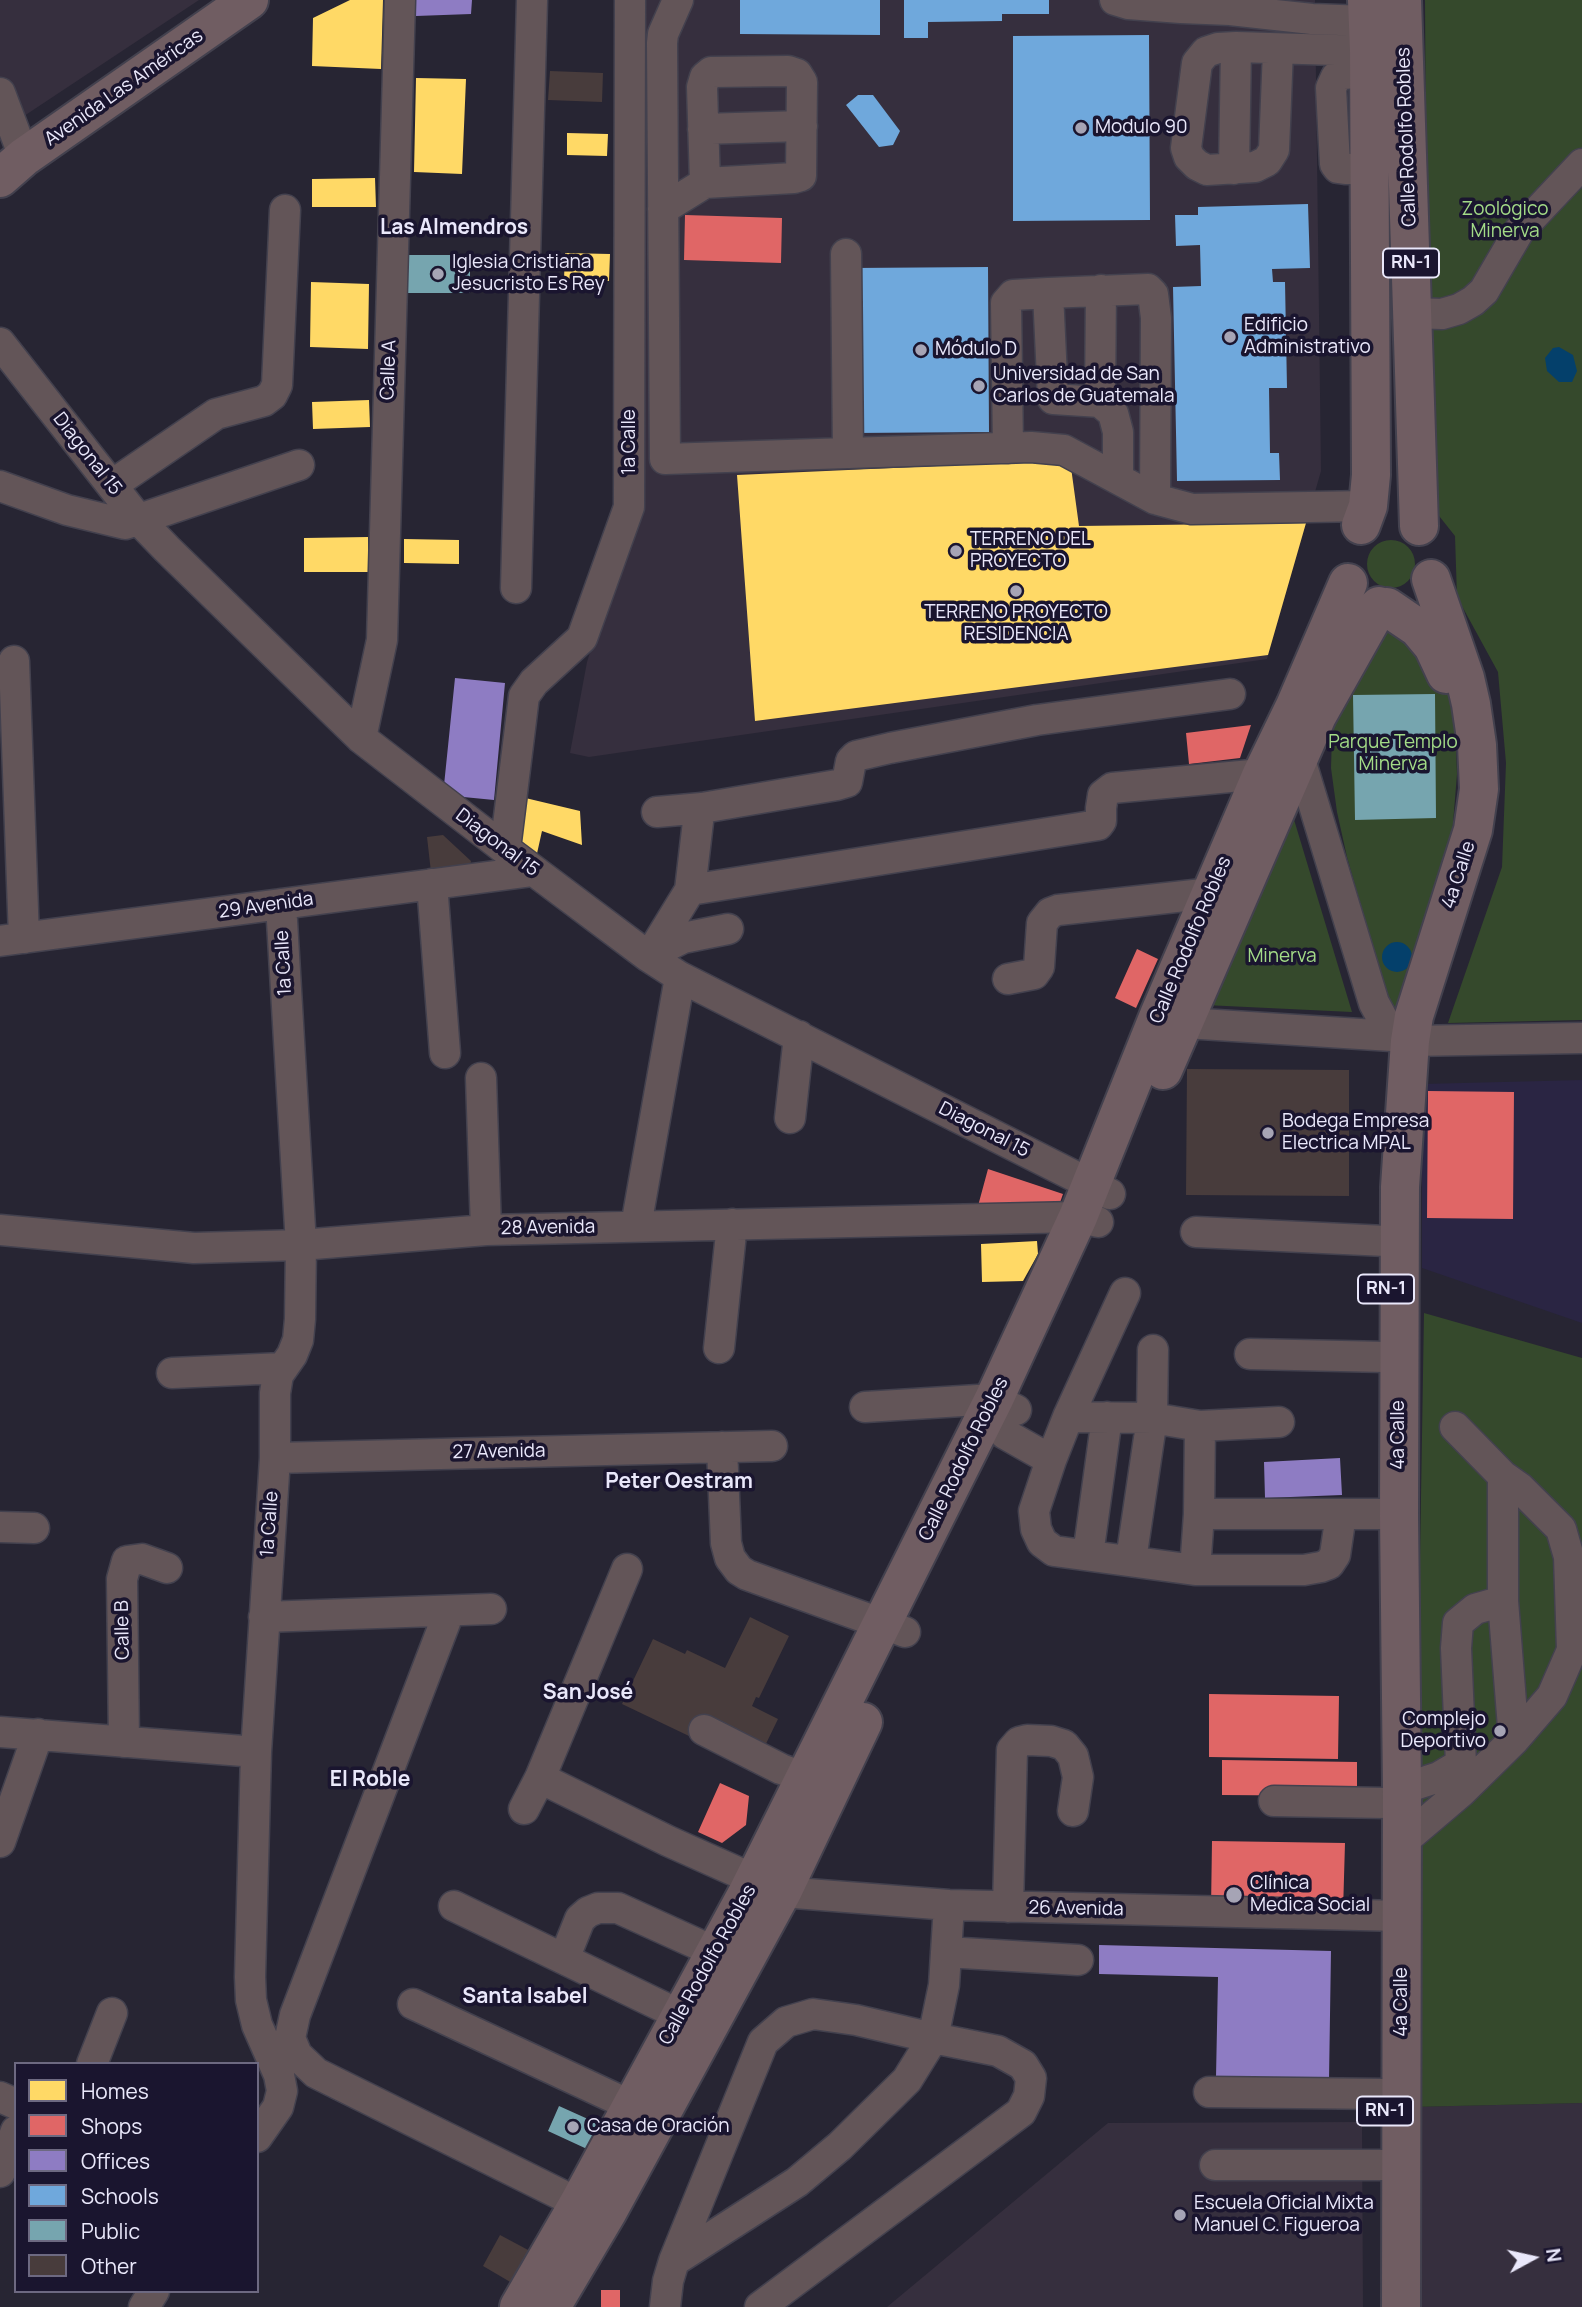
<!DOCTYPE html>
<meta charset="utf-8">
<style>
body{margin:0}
#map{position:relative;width:1582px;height:2307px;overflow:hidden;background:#272533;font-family:Manrope,sans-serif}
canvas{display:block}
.legend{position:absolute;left:14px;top:2062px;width:245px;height:231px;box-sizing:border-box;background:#1a152f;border:2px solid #6d6981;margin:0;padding:9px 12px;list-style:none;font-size:21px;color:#eae8fb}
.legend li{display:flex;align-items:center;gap:14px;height:35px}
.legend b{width:35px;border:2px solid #6d6981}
.north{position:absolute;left:1498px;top:2223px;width:70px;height:70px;-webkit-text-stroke:5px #1a152f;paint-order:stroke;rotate:82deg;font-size:19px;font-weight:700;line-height:28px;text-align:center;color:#eae8fb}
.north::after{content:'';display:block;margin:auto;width:24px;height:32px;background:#eae8fb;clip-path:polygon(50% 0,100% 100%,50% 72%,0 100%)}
</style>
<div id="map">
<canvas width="1582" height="2307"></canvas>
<ul class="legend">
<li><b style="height:19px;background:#ffd966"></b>Homes</li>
<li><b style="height:19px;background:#e06666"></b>Shops</li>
<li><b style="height:19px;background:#8e7cc3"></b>Offices</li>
<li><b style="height:19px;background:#6fa8dc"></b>Schools</li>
<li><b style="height:19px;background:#76a5af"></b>Public</li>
<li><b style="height:19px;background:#483c3c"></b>Other</li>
</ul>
<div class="north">N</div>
</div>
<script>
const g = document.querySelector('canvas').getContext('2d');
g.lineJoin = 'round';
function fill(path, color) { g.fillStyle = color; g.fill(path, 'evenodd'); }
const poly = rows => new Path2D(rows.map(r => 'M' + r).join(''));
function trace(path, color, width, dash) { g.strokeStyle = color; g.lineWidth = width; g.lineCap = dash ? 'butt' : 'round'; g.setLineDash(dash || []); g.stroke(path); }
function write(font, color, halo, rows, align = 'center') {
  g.font = font + ' Manrope,sans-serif'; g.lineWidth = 7; g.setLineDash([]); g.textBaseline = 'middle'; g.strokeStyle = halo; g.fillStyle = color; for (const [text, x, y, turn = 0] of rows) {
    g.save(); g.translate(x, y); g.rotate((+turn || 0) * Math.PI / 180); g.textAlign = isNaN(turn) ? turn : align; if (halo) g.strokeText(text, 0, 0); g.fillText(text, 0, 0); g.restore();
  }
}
const built = poly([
 [1582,1080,1582,1323,1422,1268,1422,1084]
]);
const education = poly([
 [0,0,199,0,12,124,0,92],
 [645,0,1315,0,1321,471,1267,659,589,757,570,753,587,662,637,502],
 [1582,2103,1582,2307,1416,2307,1411,2107],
 [1362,2122,1363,2307,887,2307,1108,2123]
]);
const green = poly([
 [1425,0,1582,0,1582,1020,1448,1023,1502,867,1506,763,1498,672,1457,597,1455,536,1428,502],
 '1367 564a24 24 0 1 1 48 0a24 24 0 1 1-48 0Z',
 [1391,625,1448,690,1455,724,1457,774,1452,836,1399,1008,1394,1009,1388,1000,1347,857,1337,812,1331,768,1332,735,1338,697],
 [1289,803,1352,1012,1205,1005],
 [1424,1313,1582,1358,1582,2103,1411,2107]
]);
const water = poly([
 [1559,347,1573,355,1577,371,1572,382,1559,382,1547,371,1545,358,1553,348],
 '1382 957a15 15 0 1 1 30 0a15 15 0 1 1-30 0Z'
]);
const homes = poly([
 [350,0,383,0,381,69,312,66,313,18],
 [416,78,466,79,462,174,414,172],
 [567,133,608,134,607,156,567,155],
 [375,178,376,207,312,207,312,179],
 [565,253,610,254,609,281,564,279],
 [311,282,369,284,368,349,310,347],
 [369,400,370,427,313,429,312,402],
 [1070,460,1079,526,1306,523,1268,655,755,721,737,475],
 [368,537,368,572,304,572,304,538],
 [404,539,459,540,459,564,404,563],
 [517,796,580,811,582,845,542,831,536,858,512,852],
 [1037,1241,1038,1254,1023,1281,982,1282,981,1244]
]);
const shops = poly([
 [685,215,782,218,781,263,684,260],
 [1251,725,1240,758,1189,764,1186,733],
 [1137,949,1158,959,1136,1008,1115,998],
 [1428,1091,1514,1092,1513,1219,1427,1218],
 [988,1169,1063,1194,1056,1214,975,1217],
 [1209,1694,1339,1696,1338,1759,1209,1757],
 [1222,1760,1357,1762,1357,1796,1222,1795],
 [720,1783,749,1796,746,1825,722,1843,698,1832],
 [1212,1841,1345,1843,1343,1912,1211,1909],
 [601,2290,620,2290,620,2307,601,2307]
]);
const offices = poly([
 [416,0,472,0,471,14,416,16],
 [455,678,505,683,494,800,443,795],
 [1340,1458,1342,1495,1265,1498,1264,1462],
 [1099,1945,1331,1951,1329,2080,1216,2077,1218,1977,1099,1974]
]);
const schools = poly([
 [740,0,880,0,880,35,740,34],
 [904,0,1049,0,1049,14,1002,14,1002,21,928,22,928,38,904,38],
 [1149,35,1150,220,1013,221,1013,36],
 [858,95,873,95,900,131,893,145,879,147,846,105],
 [1308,204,1310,268,1272,269,1273,282,1285,282,1287,388,1269,388,1270,453,1279,453,1280,480,1177,481,1173,287,1201,286,1200,245,1176,246,1175,215,1198,215,1198,207],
 [988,267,989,432,853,433,852,268]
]);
const public = poly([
 [406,255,470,255,470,293,406,293],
 [1435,694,1436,818,1355,820,1353,695],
 [559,2106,599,2124,587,2149,548,2131]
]);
const building = poly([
 [550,71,603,73,602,102,548,100],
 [443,835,471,861,468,876,432,881,427,837],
 [1187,1069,1349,1070,1349,1196,1186,1195],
 [750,1617,789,1636,759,1698,756,1697,752,1706,778,1719,762,1752,696,1721,689,1736,622,1704,653,1639,685,1654,687,1650,725,1668],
 [500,2235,530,2251,512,2283,483,2266]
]);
const minor = poly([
 [678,0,663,34,662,43,665,459,1031,447,1064,450,1155,499,1192,509,1368,506],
 [1115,0,1128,4,1181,8,1230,10,1312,19,1367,21],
 [1236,47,1218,48,1206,52,1197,63,1186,148,1189,157,1197,165,1207,170,1255,167,1267,161,1274,150,1278,50],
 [1369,72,1343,74,1336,77,1331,88,1335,164,1338,168,1345,169,1370,169],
 [0,93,24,157],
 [703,129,802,126],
 [1234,169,1236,47,1369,51],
 [663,209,705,183,794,178,801,176,802,82,797,74,788,71,711,72,705,77,702,87,705,183],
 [846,254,848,453],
 [1412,313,1442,314,1459,309,1473,301,1484,291,1519,231,1582,164],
 [0,343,138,519,167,549,361,738,505,849,649,957,680,977,1110,1194],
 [1100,402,1101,290],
 [1008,448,1006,303,1013,295,1048,293],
 [1118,478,1118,432,1113,413,1100,402,1053,399,1048,293,1148,289,1153,294,1156,318,1155,499],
 [112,485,216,414,264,401,272,395,277,385,285,210],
 [0,486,67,510,125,524,299,465],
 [516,588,532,0],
 [14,661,24,938],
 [361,738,382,640,400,0],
 [1299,756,1374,1003,1392,1036],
 [657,812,702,808,837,785,847,782,851,761,856,756,890,748,1037,720,1230,694],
 [505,849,524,696,534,682,582,638,629,507,630,0],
 [432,884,445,1053],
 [690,890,1098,825,1101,821,1101,808,1103,795,1112,788,1262,774],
 [0,941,533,871],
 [649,957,690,890,699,813,702,808],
 [655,960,667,946,683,938,728,929],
 [1008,979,1034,974,1039,967,1042,923,1050,913,1058,910,1212,893],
 [1164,1017,1185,1023,1392,1036,1410,1041,1582,1038],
 [481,1078,486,1230],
 [790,1118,799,1036],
 [636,1226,680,977],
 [0,1230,194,1248,301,1245,486,1230,1078,1217,1098,1222],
 [1196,1232,1386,1241],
 [719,1348,732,1224],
 [1250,1354,1386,1357],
 [172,1373,283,1368],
 [865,1407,994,1399,1016,1410],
 [1068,1417,1152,1418,1153,1350],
 [1005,1434,1051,1460,1034,1511,1036,1529,1042,1542,1054,1551,1195,1570],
 [722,1447,726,1543,730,1558,739,1570,747,1575,905,1632],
 [275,1458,772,1446],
 [1051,1460,1068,1417,1125,1293],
 [1503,1476,1503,1601,1514,1740],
 [1199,1514,1200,1426,1279,1422],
 [1341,1514,1335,1555,1329,1564,1321,1567,1304,1570,1195,1570,1199,1514,1386,1514],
 [0,1527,34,1528],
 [1088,1555,1107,1417],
 [1131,1560,1152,1418,1200,1426],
 [449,1612,295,2015,290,2038,297,2055,316,2073,598,2213],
 [264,1617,491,1609],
 [704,1730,781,1769,806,1778],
 [0,1732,256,1752],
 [124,1742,122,1579,127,1561,142,1559,167,1568],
 [540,1778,668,1841,782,1892,949,1905,1401,1916],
 [1402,1789,1439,1777,1461,1764,1456,1648,1458,1623,1475,1609,1503,1601],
 [1274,1801,1386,1803],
 [524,1809,540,1778,627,1569],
 [0,1842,38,1734],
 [1401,1843,1461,1792,1514,1740,1552,1696,1572,1650,1569,1557,1561,1529,1520,1488,1503,1476,1455,1427],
 [454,1906,680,2015],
 [1008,1907,1012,1750,1019,1742,1027,1740,1051,1741,1064,1745,1073,1756,1078,1777,1073,1811],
 [946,1952,1078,1960],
 [564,1959,580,1919,588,1912,598,1908,618,1908,715,1952],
 [413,2004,649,2114],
 [92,2064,112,2013],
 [1209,2092,1384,2094],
 [0,2097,16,2104],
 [257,2137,278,2107,282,2091,279,2075,257,2025,251,2000,250,1977,256,1752,275,1458,275,1393,278,1375,292,1355,298,1340,300,1319,301,1245,281,904],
 [1215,2165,1385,2165],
 [0,2172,16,2131],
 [674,2261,763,2042,786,2022,813,2014,856,2020,933,2038,944,1985,949,1905],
 [144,2307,154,2291],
 [665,2307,668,2281,674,2261,797,2182,840,2146,907,2080,933,2038,998,2051,1023,2065,1031,2078,1029,2096,1021,2112,760,2307]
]);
const major = poly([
 [1402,0,1419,526],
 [0,178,24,157,249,0],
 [1361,525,1368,506,1371,475,1369,51,1367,0],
 [1387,607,1418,628,1433,646,1446,674],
 [1163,1070,1317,716,1379,606],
 [519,2307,579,2203,748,1892,994,1399,1078,1217,1159,1015,1262,774,1295,706,1348,583],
 [551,2307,608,2211,782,1892,863,1722],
 [1401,2307,1402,1789,1399,1516,1400,1187,1410,1041,1414,1016,1473,830,1479,789,1477,745,1471,704,1465,678,1431,579]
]);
const markers = [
 [1081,128,7,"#a6a4b5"],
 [438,274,7,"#a6a4b5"],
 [1230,337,7,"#a6a4b5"],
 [921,350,7,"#a6a4b5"],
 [979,386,7,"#a6a4b5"],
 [956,551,7,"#a6a4b5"],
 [1016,591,7,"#a6a4b5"],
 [1268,1133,7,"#a6a4b5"],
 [1500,1731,7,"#a6a4b5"],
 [1234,1895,9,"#a6a4b5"],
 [573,2127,7,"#a6a4b5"],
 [1180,2215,7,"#a6a4b5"]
];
const shields = [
 [1411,263,56],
 [1386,1289,56],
 [1385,2111,56]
];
const shieldNames = [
 ["RN-1",1411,263],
 ["RN-1",1386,1289],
 ["RN-1",1385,2111]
];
const streetNames = [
 ["Avenida Las Américas",124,88,-35],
 ["Calle Rodolfo Robles",1407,137,-92],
 ["Calle A",389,370,-88],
 ["1a Calle",630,442,-90],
 ["Diagonal 15",87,454,52],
 ["Diagonal 15",497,843,37],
 ["4a Calle",1459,875,-72],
 ["29 Avenida",266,906,-8],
 ["Calle Rodolfo Robles",1191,940,-67],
 ["1a Calle",284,963,-93],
 ["Diagonal 15",984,1130,27],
 ["28 Avenida",548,1228,-1],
 ["4a Calle",1399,1435,-90],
 ["27 Avenida",499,1452,-1],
 ["Calle Rodolfo Robles",964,1459,-64],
 ["1a Calle",270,1524,-86],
 ["Calle B",123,1630,-91],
 ["26 Avenida",1076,1909,1],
 ["Calle Rodolfo Robles",708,1965,-61],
 ["4a Calle",1402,2002,-90]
];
const poiNames = [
 ["Modulo 90",1095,128],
 ["Iglesia Cristiana",452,263],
 ["Jesucristo Es Rey",452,285],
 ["Edificio",1244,326],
 ["Administrativo",1244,348],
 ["Módulo D",935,350],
 ["Universidad de San",993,375],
 ["Carlos de Guatemala",993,397],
 ["TERRENO DEL",970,540],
 ["PROYECTO",970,562],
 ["TERRENO PROYECTO",1016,613,"center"],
 ["RESIDENCIA",1016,635,"center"],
 ["Bodega Empresa",1282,1122],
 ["Electrica MPAL",1282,1144],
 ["Complejo",1486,1720,"right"],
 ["Deportivo",1486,1742,"right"],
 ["Clínica",1250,1884],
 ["Medica Social",1250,1906],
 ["Casa de Oración",587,2127],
 ["Escuela Oficial Mixta",1194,2204],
 ["Manuel C. Figueroa",1194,2226]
];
const parkNames = [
 ["Zoológico",1505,210],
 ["Minerva",1505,232],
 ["Parque Templo",1393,743],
 ["Minerva",1393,765],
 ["Minerva",1282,957]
];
const neighbourhoodNames = [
 ["Las Almendros",454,228],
 ["Peter Oestram",679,1482],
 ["San José",588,1693],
 ["El Roble",370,1780],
 ["Santa Isabel",525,1997]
];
fill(built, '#2a2543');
fill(education, '#362f3e');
fill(green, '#35492c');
fill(water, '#04406b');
fill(homes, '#ffd966');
fill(shops, '#e06666');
fill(offices, '#8e7cc3');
fill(schools, '#6fa8dc');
fill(public, '#76a5af');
fill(building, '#483c3c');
trace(minor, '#43414e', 33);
trace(major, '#43414e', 42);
trace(minor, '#635558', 30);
trace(major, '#705d62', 38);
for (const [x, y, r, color] of markers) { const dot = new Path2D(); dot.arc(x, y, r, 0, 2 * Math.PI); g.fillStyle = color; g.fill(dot); trace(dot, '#1a152f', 2.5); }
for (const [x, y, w] of shields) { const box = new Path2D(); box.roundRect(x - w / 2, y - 14.5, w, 29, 5); g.fillStyle = '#1a152f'; g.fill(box); trace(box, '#eae8fb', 2); }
write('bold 18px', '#eae8fb', null, shieldNames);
write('19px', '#eae8fb', '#1a152f', streetNames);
write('19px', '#eae8fb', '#1a152f', poiNames, 'left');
write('19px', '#a3db87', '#1a152f', parkNames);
write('bold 21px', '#eae8fb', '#1a152f', neighbourhoodNames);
</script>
